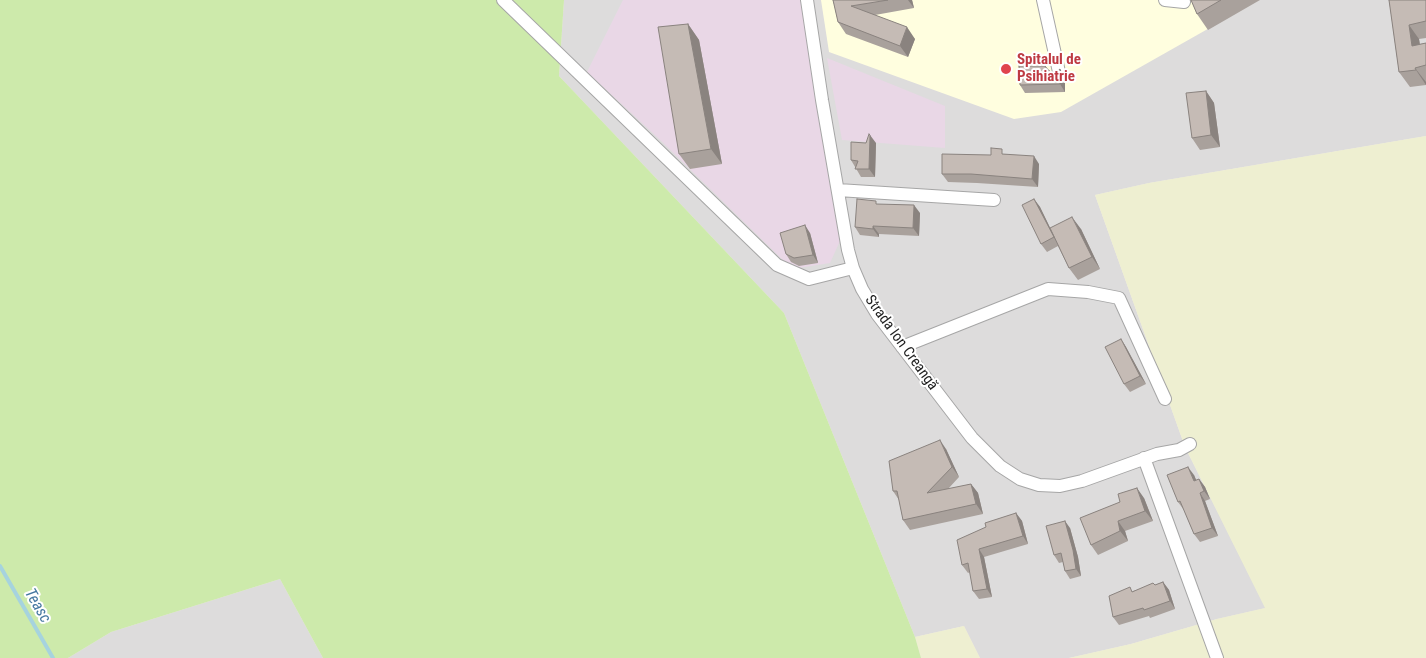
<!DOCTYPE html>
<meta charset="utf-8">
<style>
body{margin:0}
canvas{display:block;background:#f0ece5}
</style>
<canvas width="1426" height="658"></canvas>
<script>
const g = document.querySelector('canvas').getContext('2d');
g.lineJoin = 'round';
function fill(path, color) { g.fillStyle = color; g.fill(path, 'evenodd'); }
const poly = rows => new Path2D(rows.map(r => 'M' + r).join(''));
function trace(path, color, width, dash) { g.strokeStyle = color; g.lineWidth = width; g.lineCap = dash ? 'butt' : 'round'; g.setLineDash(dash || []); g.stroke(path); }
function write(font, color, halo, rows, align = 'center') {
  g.font = font + ' "Roboto Condensed",sans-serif'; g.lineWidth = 4; g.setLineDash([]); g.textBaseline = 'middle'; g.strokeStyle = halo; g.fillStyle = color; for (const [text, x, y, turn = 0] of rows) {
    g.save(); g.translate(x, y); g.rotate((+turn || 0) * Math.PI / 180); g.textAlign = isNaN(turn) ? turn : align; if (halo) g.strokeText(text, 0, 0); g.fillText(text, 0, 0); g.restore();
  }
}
const residential = poly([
 [564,0,1426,0,1426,136,1149,183,1095,195,1185,447,1266,608,1217,619,1131,644,1069,658,980,658,964,626,915,637,784,313,559,76],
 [280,579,323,658,68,658,111,632]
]);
const industrial = poly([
 [623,0,801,0,840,241,830,263,792,269,658,138,587,72],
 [827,58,945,106,945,148,842,140]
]);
const education = poly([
 [821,0,1259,0,1061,112,1014,119,829,52]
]);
const farmland = poly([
 [1426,136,1426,658,1069,658,1131,644,1217,619,1265,608,1185,447,1095,195,1149,183],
 [964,626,980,658,921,658,915,637]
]);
const grass = poly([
 [0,0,564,0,559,76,784,313,915,637,921,658,323,658,280,579,111,632,68,658,0,658]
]);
const stream = poly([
 [0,566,53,658]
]);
const minor = poly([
 [503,0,777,265,809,279,853,268],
 [807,0,822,100,848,250,853,268,862,289,877,314,972,438,1000,466,1020,479,1039,485,1060,486,1082,481,1157,454,1179,450,1190,444],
 [1043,0,1059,72],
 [1165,0,1184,2],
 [838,190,994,200],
 [902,347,1048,289,1088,292,1119,298,1165,399],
 [1144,458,1217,658]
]);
const wall = poly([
 [833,0,912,0,914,8,875,15,915,39,908,57,846,34,838,22],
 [1191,0,1260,0,1208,30,1197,14],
 [1389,0,1426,0,1426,38,1419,39,1420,44,1426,43,1426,85,1410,87,1399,72],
 [688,24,699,40,722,164,690,169,679,154],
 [1045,66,1051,72,1056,72,1060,69,1065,77,1065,92,1025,93,1020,85],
 [1206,91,1214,103,1220,147,1200,150,1192,138],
 [876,143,875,177,861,177,851,160],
 [1005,154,1039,164,1038,187,977,183,948,182,942,174,991,155],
 [1034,199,1040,207,1050,228,1081,229,1100,269,1078,280,1069,268,1058,246,1047,252,1041,244],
 [878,204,920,213,919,236,879,234,879,237,860,235,855,227],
 [810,233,818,263,799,266,791,262,786,254],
 [1121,339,1126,347,1146,384,1130,392,1124,384],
 [946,449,959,477,948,489,971,484,978,493,983,514,910,530,903,520,899,500,893,491],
 [1194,475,1196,480,1199,479,1205,487,1210,499,1205,501,1218,536,1200,542,1194,534,1184,510,1178,502],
 [1144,498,1153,521,1125,531,1128,541,1098,555,1091,545],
 [1016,513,1022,521,1028,544,984,557,992,597,979,599,973,591,970,572,968,573,962,565],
 [1070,528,1078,557,1081,576,1070,579,1065,571,1063,562,1059,563,1054,555],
 [1163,582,1169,590,1175,609,1150,618,1149,616,1119,625,1113,617,1133,591,1155,585]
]);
const shadedWall = poly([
 [908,0,912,0,914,8],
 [688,24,699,40,722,164,711,149],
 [1409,25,1419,39,1422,61,1412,46],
 [907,27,915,39,908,57,900,46],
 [1415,68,1426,82,1426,85,1416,70],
 [1060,69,1065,77,1065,92,1060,84],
 [1206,91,1214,103,1220,147,1211,135],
 [870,135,876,143,875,177,869,169],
 [1034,156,1039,164,1038,187,1032,179],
 [1034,199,1040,207,1059,246,1054,237],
 [914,205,920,213,919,236,913,228],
 [1072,217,1081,229,1100,269,1092,257],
 [805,225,810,233,818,263,813,255],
 [873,226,879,234,879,237,873,229],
 [1121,339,1126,347,1146,384,1140,376],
 [940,440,946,449,959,477,952,467],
 [1188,467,1194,475,1200,489,1194,481],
 [1199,479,1205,487,1210,499,1204,491],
 [971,484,978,493,983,514,976,504],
 [1137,488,1144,498,1153,521,1145,511],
 [1200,493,1205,501,1218,536,1212,528],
 [1016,513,1022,521,1028,544,1023,536],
 [1065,521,1070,528,1078,557,1081,576,1076,569],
 [1118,521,1125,531,1128,541,1120,531],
 [979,549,984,557,992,597,987,589],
 [1163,582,1169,590,1175,609,1170,601]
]);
const building = poly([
 [833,0,888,0,851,6,907,27,900,46,838,22,833,0],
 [1191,0,1221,0,1197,14,1191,0],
 [1389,0,1426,0,1426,21,1409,25,1412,46,1426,43,1426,65,1415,68,1416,70,1399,72,1389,0],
 [688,24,711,149,679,154,658,27,688,24],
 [1019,66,1045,66,1048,70,1051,72,1056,72,1060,69,1060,84,1020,85,1019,66],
 [1206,91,1211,135,1192,138,1186,93,1206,91],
 [869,134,870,135,869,169,855,169,858,161,851,160,851,142,866,143,869,134],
 [991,148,1002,149,1002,154,1034,156,1032,179,971,174,942,174,942,154,991,155,991,148],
 [857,199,876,201,876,204,914,205,913,228,873,226,873,229,855,227,857,199],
 [1034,199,1054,237,1041,244,1022,205,1034,199],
 [1072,217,1092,257,1069,268,1050,228,1072,217],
 [805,225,813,255,794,258,786,254,780,233,805,225],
 [1121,339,1140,376,1124,384,1105,347,1121,339],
 [940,440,952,467,927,493,971,484,976,504,903,520,897,491,893,491,889,461,940,440],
 [1188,467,1194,481,1199,479,1204,491,1200,493,1212,528,1194,534,1180,501,1178,502,1167,475,1188,467],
 [1137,488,1145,511,1118,521,1120,531,1091,545,1080,518,1120,502,1118,494,1137,488],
 [1016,513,1023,536,979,549,987,589,973,591,968,563,962,565,957,540,986,527,985,523,1016,513],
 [1065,521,1073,550,1076,569,1065,571,1061,553,1054,555,1046,526,1065,521],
 [1163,582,1170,601,1144,610,1143,608,1113,617,1109,596,1130,587,1132,592,1153,583,1155,585,1163,582]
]);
const markers = [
 [1006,69,6,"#e0444e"]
];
const healthNames = [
 ["Spitalul de",1017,60],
 ["Psihiatrie",1017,77]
];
const streetNames = [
 ["Strada Ion Creangă",901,343,54]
];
const waterNames = [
 ["Teasc",37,606,60]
];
fill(residential, '#dddcdc');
fill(industrial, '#e9d7e6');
fill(education, '#fffedf');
fill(farmland, '#eeefd1');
fill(grass, '#cdeaab');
trace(stream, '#a6d3de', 4);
trace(minor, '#a6a6a6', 14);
trace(minor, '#fff', 12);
fill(wall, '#a9a19c');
fill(shadedWall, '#8a837f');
fill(building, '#c5bbb5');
trace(building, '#8a837f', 1);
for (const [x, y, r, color] of markers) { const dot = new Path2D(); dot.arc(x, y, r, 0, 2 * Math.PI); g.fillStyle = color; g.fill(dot); trace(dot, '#fff', 2); }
write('bold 15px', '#be3a42', '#fff', healthNames, 'left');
write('15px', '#1f1f1f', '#fff', streetNames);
write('italic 16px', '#4577a0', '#fff', waterNames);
</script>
